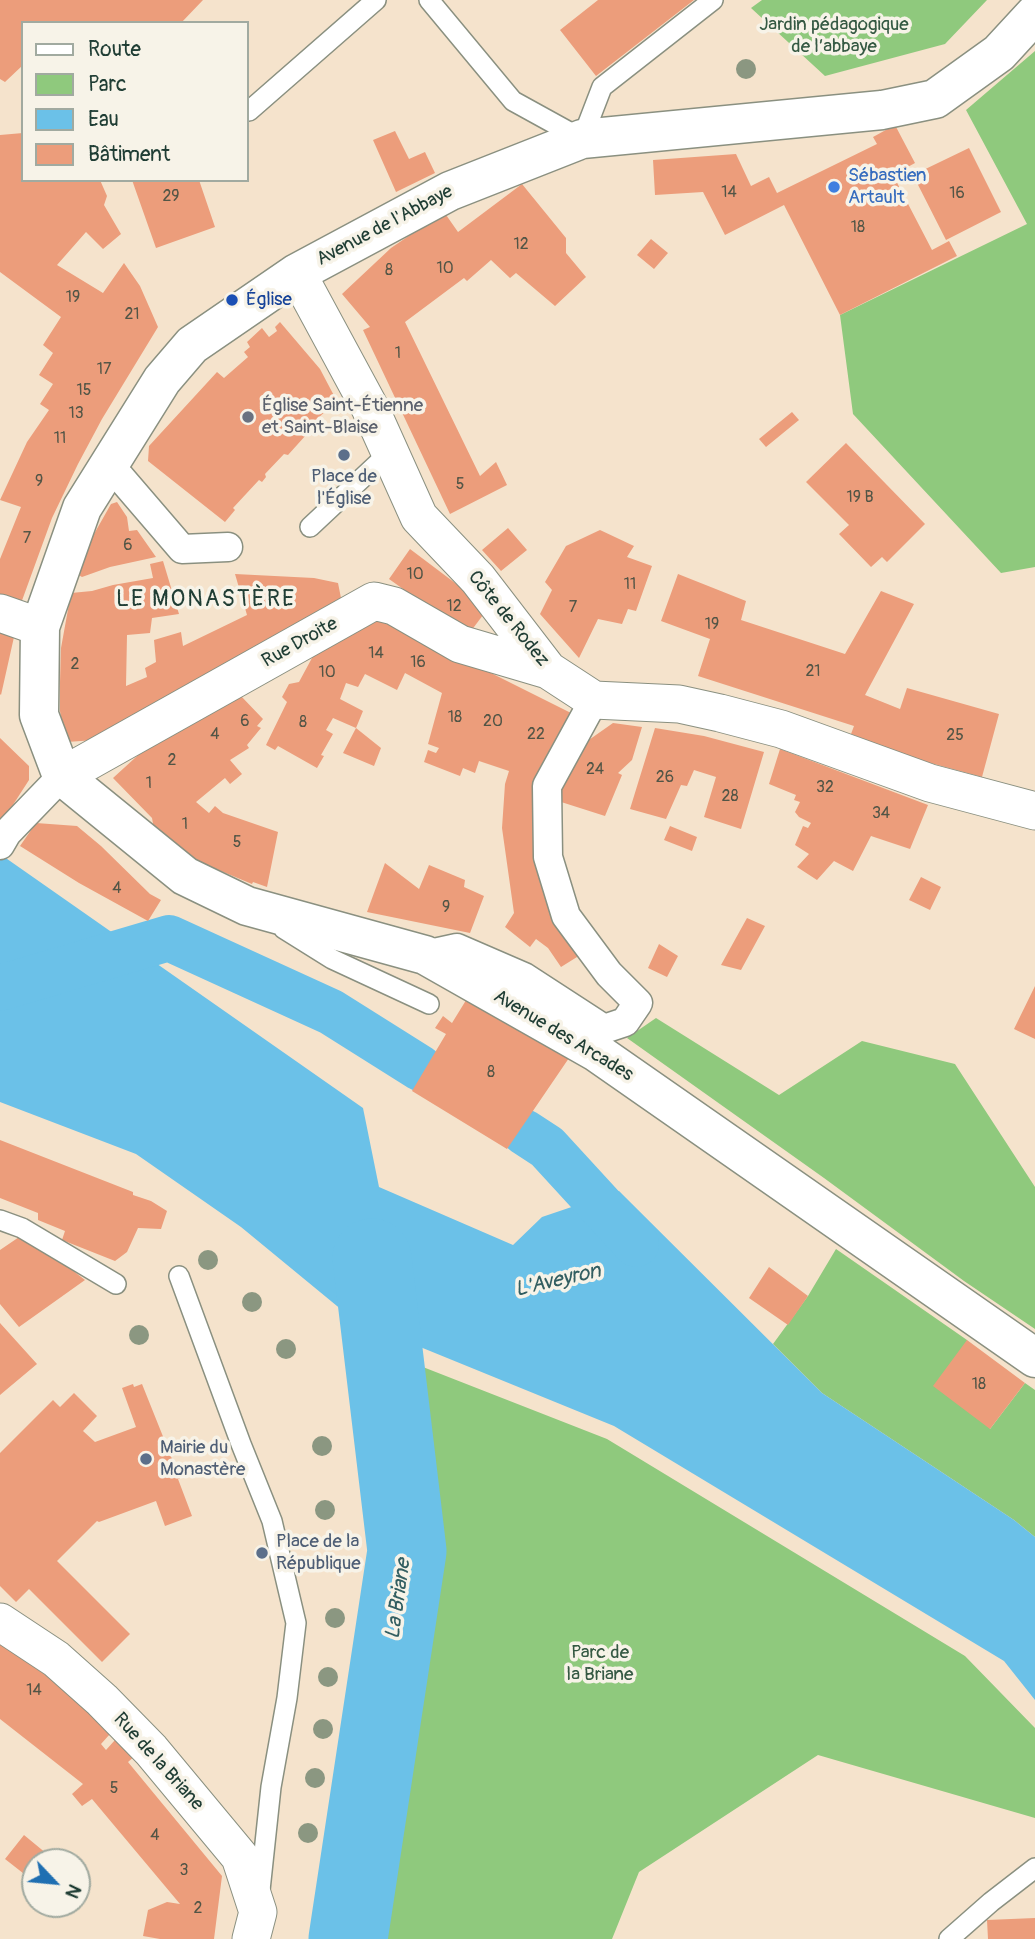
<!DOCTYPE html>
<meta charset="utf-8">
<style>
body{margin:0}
#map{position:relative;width:1035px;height:1939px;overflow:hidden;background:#f5e3cc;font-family:Pangolin,sans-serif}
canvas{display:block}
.legend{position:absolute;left:21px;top:21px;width:228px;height:161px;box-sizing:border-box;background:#f7f3e8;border:2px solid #a1aaa0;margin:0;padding:9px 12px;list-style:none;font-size:21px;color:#1f3d34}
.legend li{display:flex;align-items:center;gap:14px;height:35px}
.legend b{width:35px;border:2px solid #a1aaa0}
.north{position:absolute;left:21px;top:1848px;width:70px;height:70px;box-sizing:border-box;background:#f7f3e8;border:2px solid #a1aaa0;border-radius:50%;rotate:116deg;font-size:19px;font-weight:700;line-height:28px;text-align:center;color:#1f3d34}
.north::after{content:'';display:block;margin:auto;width:24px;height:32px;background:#1f6fb2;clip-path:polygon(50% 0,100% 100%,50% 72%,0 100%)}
</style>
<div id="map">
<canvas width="1035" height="1939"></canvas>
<ul class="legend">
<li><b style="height:9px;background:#fff"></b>Route</li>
<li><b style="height:19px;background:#8fc97d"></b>Parc</li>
<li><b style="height:19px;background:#6bc1e8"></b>Eau</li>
<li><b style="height:19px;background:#ec9d7b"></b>Bâtiment</li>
</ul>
<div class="north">N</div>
</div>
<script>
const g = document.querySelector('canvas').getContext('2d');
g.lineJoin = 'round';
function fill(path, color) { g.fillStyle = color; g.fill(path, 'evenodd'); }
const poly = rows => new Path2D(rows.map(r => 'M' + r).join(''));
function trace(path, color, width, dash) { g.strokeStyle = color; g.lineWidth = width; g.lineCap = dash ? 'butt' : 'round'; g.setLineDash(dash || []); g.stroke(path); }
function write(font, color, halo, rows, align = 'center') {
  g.font = font + ' Pangolin,sans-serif'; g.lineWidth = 7; g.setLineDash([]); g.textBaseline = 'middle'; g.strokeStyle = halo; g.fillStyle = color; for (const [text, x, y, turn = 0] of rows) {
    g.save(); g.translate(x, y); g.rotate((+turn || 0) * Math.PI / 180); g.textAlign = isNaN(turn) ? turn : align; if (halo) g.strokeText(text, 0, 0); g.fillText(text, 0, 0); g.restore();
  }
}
const green = poly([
 [762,0,987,0,945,44,825,76,751,8],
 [1035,51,1035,567,1001,573,853,414,840,315,1027,224,966,110],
 [656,1018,779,1095,862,1041,955,1064,1035,1187,1035,1329,964,1281,824,1178,627,1038],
 [836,1249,967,1340,990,1429,1025,1383,1035,1390,1035,1537,1014,1520,822,1393,773,1344,808,1296],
 [405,1360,607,1439,965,1656,1035,1728,1035,1818,818,1755,639,1872,612,1939,360,1939,420,1554,416,1421]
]);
const water = poly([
 [0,854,363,1108,379,1187,513,1245,542,1217,619,1191,822,1393,1014,1520,1035,1537,1035,1700,1004,1661,614,1426,354,1320,241,1227,136,1154,0,1102]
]);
const canal = poly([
 [0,988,169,938,331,1012,420,1068],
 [524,1132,547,1147,636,1244]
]);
const river = poly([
 [348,1939,407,1551,372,1258]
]);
const building = poly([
 [0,0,203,0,181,23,23,23,23,65,5,82,0,79],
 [598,0,694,0,596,76,560,30],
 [895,125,915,163,893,175,932,250,949,241,957,256,840,315,784,205,725,235,703,192,655,195,653,160,736,154,751,186,769,177,777,193,877,144,873,137],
 [395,131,409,159,425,152,435,173,396,192,373,140],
 [23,133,23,180,100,180,107,196,104,205,121,234,103,249,86,232,57,265,103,293,124,263,140,286,158,327,102,419,78,464,52,518,20,606,0,600,0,559,21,507,0,500,27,442,49,410,40,404,53,384,39,375,53,353,43,345,61,317,0,272,0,135],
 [969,148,1001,212,946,240,913,175],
 [132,180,199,180,215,227,156,248],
 [522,184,566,238,566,253,586,277,555,306,516,273,510,278,491,260,467,281,464,278,405,322,480,476,496,462,507,485,450,514,363,330,370,327,342,294,391,248,444,212,458,232],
 [651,239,668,253,654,269,637,255],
 [280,322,320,369,340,407,335,411,331,406,314,422,315,425,288,455,284,454,265,474,266,477,262,482,259,480,233,508,235,510,225,522,148,461,149,446,217,372,224,378,248,357,244,352,250,347,247,342,262,328,269,337,277,331,275,327],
 [792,412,799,420,766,447,759,439],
 [846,443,925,524,887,562,882,557,871,567,839,534,849,525,806,482],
 [117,502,127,517,129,531,137,530,156,557,110,567,82,577,77,574,94,534,111,504],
 [508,528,527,550,501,571,482,550],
 [600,530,634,546,627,557,652,566,636,611,628,609,622,624,598,619,579,658,540,614,552,590,545,582,566,546],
 [410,549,471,595,486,611,468,635,389,579],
 [163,561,179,614,152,618,150,633,127,635,126,686,147,677,145,668,156,662,154,640,181,632,183,646,247,615,235,574,314,578,338,583,341,598,244,663,95,740,67,742,63,732,60,711,60,682,61,648,71,593,92,591,113,585,153,578,150,564],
 [678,574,746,601,741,620,845,654,881,591,914,604,865,695,900,709,907,688,999,714,982,777,912,758,851,734,854,726,698,676,710,639,661,621],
 [383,619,571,713,537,780,585,952,561,967,548,948,536,939,530,947,505,927,514,913,502,828,505,784,509,771,479,761,475,773,463,768,460,776,424,762,428,750,436,753,439,748,428,744,442,693,405,673,397,690,365,674,358,687,346,683,340,699,363,711,356,728,333,718,326,730,333,734,321,755,324,756,317,768,278,746,275,750,266,745,287,702,282,697,289,684,299,682,319,645,357,624],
 [0,631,14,637,1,695,0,694],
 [240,695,263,719,257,726,261,728,247,745,249,748,230,760,242,774,230,784,225,778,196,802,209,813,215,806,223,813,278,832,267,887,253,882,252,884,185,856,188,853,154,829,152,818,113,778,147,747],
 [613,723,642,727,632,760,618,773,622,775,605,816,558,801,576,749],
 [356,728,381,748,374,766,343,753],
 [655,728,704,736,764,752,741,829,704,817,716,777,694,770,687,786,681,785,666,819,630,809],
 [0,738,29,766,29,780,0,825],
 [780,749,928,805,910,849,871,836,853,871,834,861,817,880,797,867,809,854,795,845,803,826,808,828,811,823,799,817,795,812,800,802,794,800,796,795,769,784],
 [36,823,77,826,101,846,150,894,161,900,148,921,79,883,20,846],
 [670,826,697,837,692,851,664,840],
 [385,863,419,889,429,865,465,880,464,887,484,896,470,933,367,912],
 [921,877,941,887,930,910,909,900],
 [747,918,765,926,741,970,721,965],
 [659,944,678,956,667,977,648,968],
 [1035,986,1035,1039,1014,1029],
 [468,997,569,1058,507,1149,412,1091,446,1034,435,1028,443,1016,452,1023],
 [0,1140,133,1192,133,1195,151,1201,167,1211,161,1229,138,1228,127,1252,115,1261,62,1240,65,1231,38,1220,38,1213,0,1198],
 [25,1233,85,1280,19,1327,0,1304,0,1250],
 [769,1267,808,1296,788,1325,749,1298],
 [0,1323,37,1364,0,1395],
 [967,1340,1025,1383,990,1429,933,1386],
 [133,1384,134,1387,142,1384,180,1479,178,1479,192,1516,165,1526,156,1501,99,1522,97,1521,57,1561,130,1634,102,1662,29,1589,16,1602,0,1586,0,1453,53,1400,60,1407,74,1393,97,1416,83,1431,95,1442,136,1427,122,1388],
 [0,1644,69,1691,110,1734,101,1744,106,1750,115,1740,120,1746,123,1742,136,1755,128,1762,222,1876,214,1939,160,1939,143,1936,148,1910,167,1902,180,1904,92,1799,82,1806,72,1794,83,1784,0,1719],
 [24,1835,47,1854,40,1862,35,1862,35,1868,28,1877,5,1859],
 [1035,1918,1035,1939,988,1939,987,1920]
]);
const service = poly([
 [429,0,513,101,582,139,602,87,713,0],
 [249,111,376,0],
 [310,527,390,452],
 [284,929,332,959,429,1004],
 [0,1220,22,1228,116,1284],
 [179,1276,241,1444,272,1521,296,1623,287,1698,271,1787,260,1890],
 [949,1939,991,1902,1035,1868]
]);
const pedestrian = poly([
 [108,466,121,478,182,549,228,547],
 [0,845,7,833,62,776],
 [425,955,457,948,524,977,604,1029,625,1022,638,1003,609,974,566,916,548,857,547,786,594,700]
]);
const minor = poly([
 [297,273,370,408,419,517,478,579,548,670,594,700,679,704,720,713,781,729,930,783,1035,811],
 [0,613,40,627],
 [62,776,374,601,394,606,460,644,548,670],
 [0,1622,56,1659,102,1700,151,1750,240,1857,258,1912,251,1939]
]);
const tertiary = poly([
 [1035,14,999,53,935,99,882,110,582,139,450,191,297,273,192,345,162,380,82,508,40,627,39,715,62,776,185,876,247,906,425,955,596,1052,1035,1358]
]);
const trees = [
 [746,69],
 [208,1260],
 [252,1302],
 [139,1335],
 [286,1349],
 [322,1446],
 [325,1510],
 [335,1618],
 [328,1677],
 [323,1729],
 [315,1778],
 [308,1833]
];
const markers = [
 [834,187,7,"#3f7fe0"],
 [232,300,7,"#1a4fb4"],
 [248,417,7,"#6b7280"],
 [344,455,7,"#5c6f8a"],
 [146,1459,7,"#5c6f8a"],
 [262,1553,7,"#5c6f8a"]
];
const numberNames = [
 ["14",729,193],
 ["16",957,194],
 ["29",171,197],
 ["18",858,228],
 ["12",521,245],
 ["10",445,269],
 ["8",389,271],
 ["19",73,298],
 ["21",132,315],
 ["1",398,354],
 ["17",104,370],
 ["15",84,391],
 ["13",76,414],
 ["11",60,439],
 ["9",39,482],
 ["5",460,485],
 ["19 B",860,498],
 ["7",27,539],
 ["6",128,546],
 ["10",415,575],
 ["11",630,585],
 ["12",454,607],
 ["7",573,608],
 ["19",712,625],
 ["14",376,654],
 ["16",418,663],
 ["2",75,665],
 ["21",813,672],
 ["10",327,673],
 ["18",455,718],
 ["6",245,722],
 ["20",493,722],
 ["8",303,723],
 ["4",215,735],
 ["22",536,735],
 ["25",955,736],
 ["2",172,761],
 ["24",595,770],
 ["26",665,778],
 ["1",149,784],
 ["32",825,788],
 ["28",730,797],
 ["34",881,814],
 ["1",185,825],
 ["5",237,843],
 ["4",117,889],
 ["9",446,908],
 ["8",491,1073],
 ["18",979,1385],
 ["14",34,1691],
 ["5",114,1789],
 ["4",155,1836],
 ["3",184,1871],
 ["2",198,1909]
];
const parkNames = [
 ["Jardin pédagogique",834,25],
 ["de l’abbaye",834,47],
 ["Parc de",600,1653],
 ["la Briane",600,1675]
];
const shopNames = [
 ["Sébastien",848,176],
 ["Artault",848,198]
];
const streetNames = [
 ["Avenue de l'Abbaye",385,226,-28],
 ["Côte de Rodez",508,619,51],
 ["Rue Droite",300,643,-29],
 ["Avenue des Arcades",563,1036,31],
 ["Rue de la Briane",158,1762,48]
];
const transitNames = [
 ["Église",246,300]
];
const worshipNames = [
 ["Église Saint-Étienne",262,406],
 ["et Saint-Blaise",262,428]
];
const serviceNames = [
 ["Place de",344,477,"center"],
 ["l'Église",344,499,"center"],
 ["Mairie du",160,1448],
 ["Monastère",160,1470],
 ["Place de la",276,1542],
 ["République",276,1564]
];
const waterNames = [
 ["L'Aveyron",558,1281,-13],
 ["La Briane",399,1599,-82]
];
const quarterNames = [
 ["LE MONASTÈRE",206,600]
];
fill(green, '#8fc97d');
fill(water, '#6bc1e8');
trace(canal, '#6bc1e8', 46);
trace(river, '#6bc1e8', 79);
fill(building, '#ec9d7b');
trace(service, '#8a9080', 22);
trace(pedestrian, '#8a9080', 31);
trace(minor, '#8a9080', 39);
trace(tertiary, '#8a9080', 41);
trace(service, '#fff', 19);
trace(pedestrian, '#fff', 28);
trace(minor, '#fff', 37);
trace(tertiary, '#fff', 38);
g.fillStyle = '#8b9781';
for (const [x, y] of trees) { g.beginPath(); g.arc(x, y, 10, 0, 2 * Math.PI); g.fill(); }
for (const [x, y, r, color] of markers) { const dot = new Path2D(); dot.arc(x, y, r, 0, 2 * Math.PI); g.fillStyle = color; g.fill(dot); trace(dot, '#f7f3e8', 2.5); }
write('16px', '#525546', null, numberNames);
write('19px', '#355943', '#f7f3e8', parkNames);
write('19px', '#366cbe', '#f7f3e8', shopNames, 'left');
write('19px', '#1f3d34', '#f7f3e8', streetNames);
write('19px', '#164399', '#f7f3e8', transitNames, 'left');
write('19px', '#5b616d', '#f7f3e8', worshipNames, 'left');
write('19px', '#4e5e75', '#f7f3e8', serviceNames, 'left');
write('italic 21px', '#325e61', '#f7f3e8', waterNames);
g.letterSpacing = '2px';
write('23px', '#1f3d34', '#f7f3e8', quarterNames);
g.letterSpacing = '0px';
</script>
